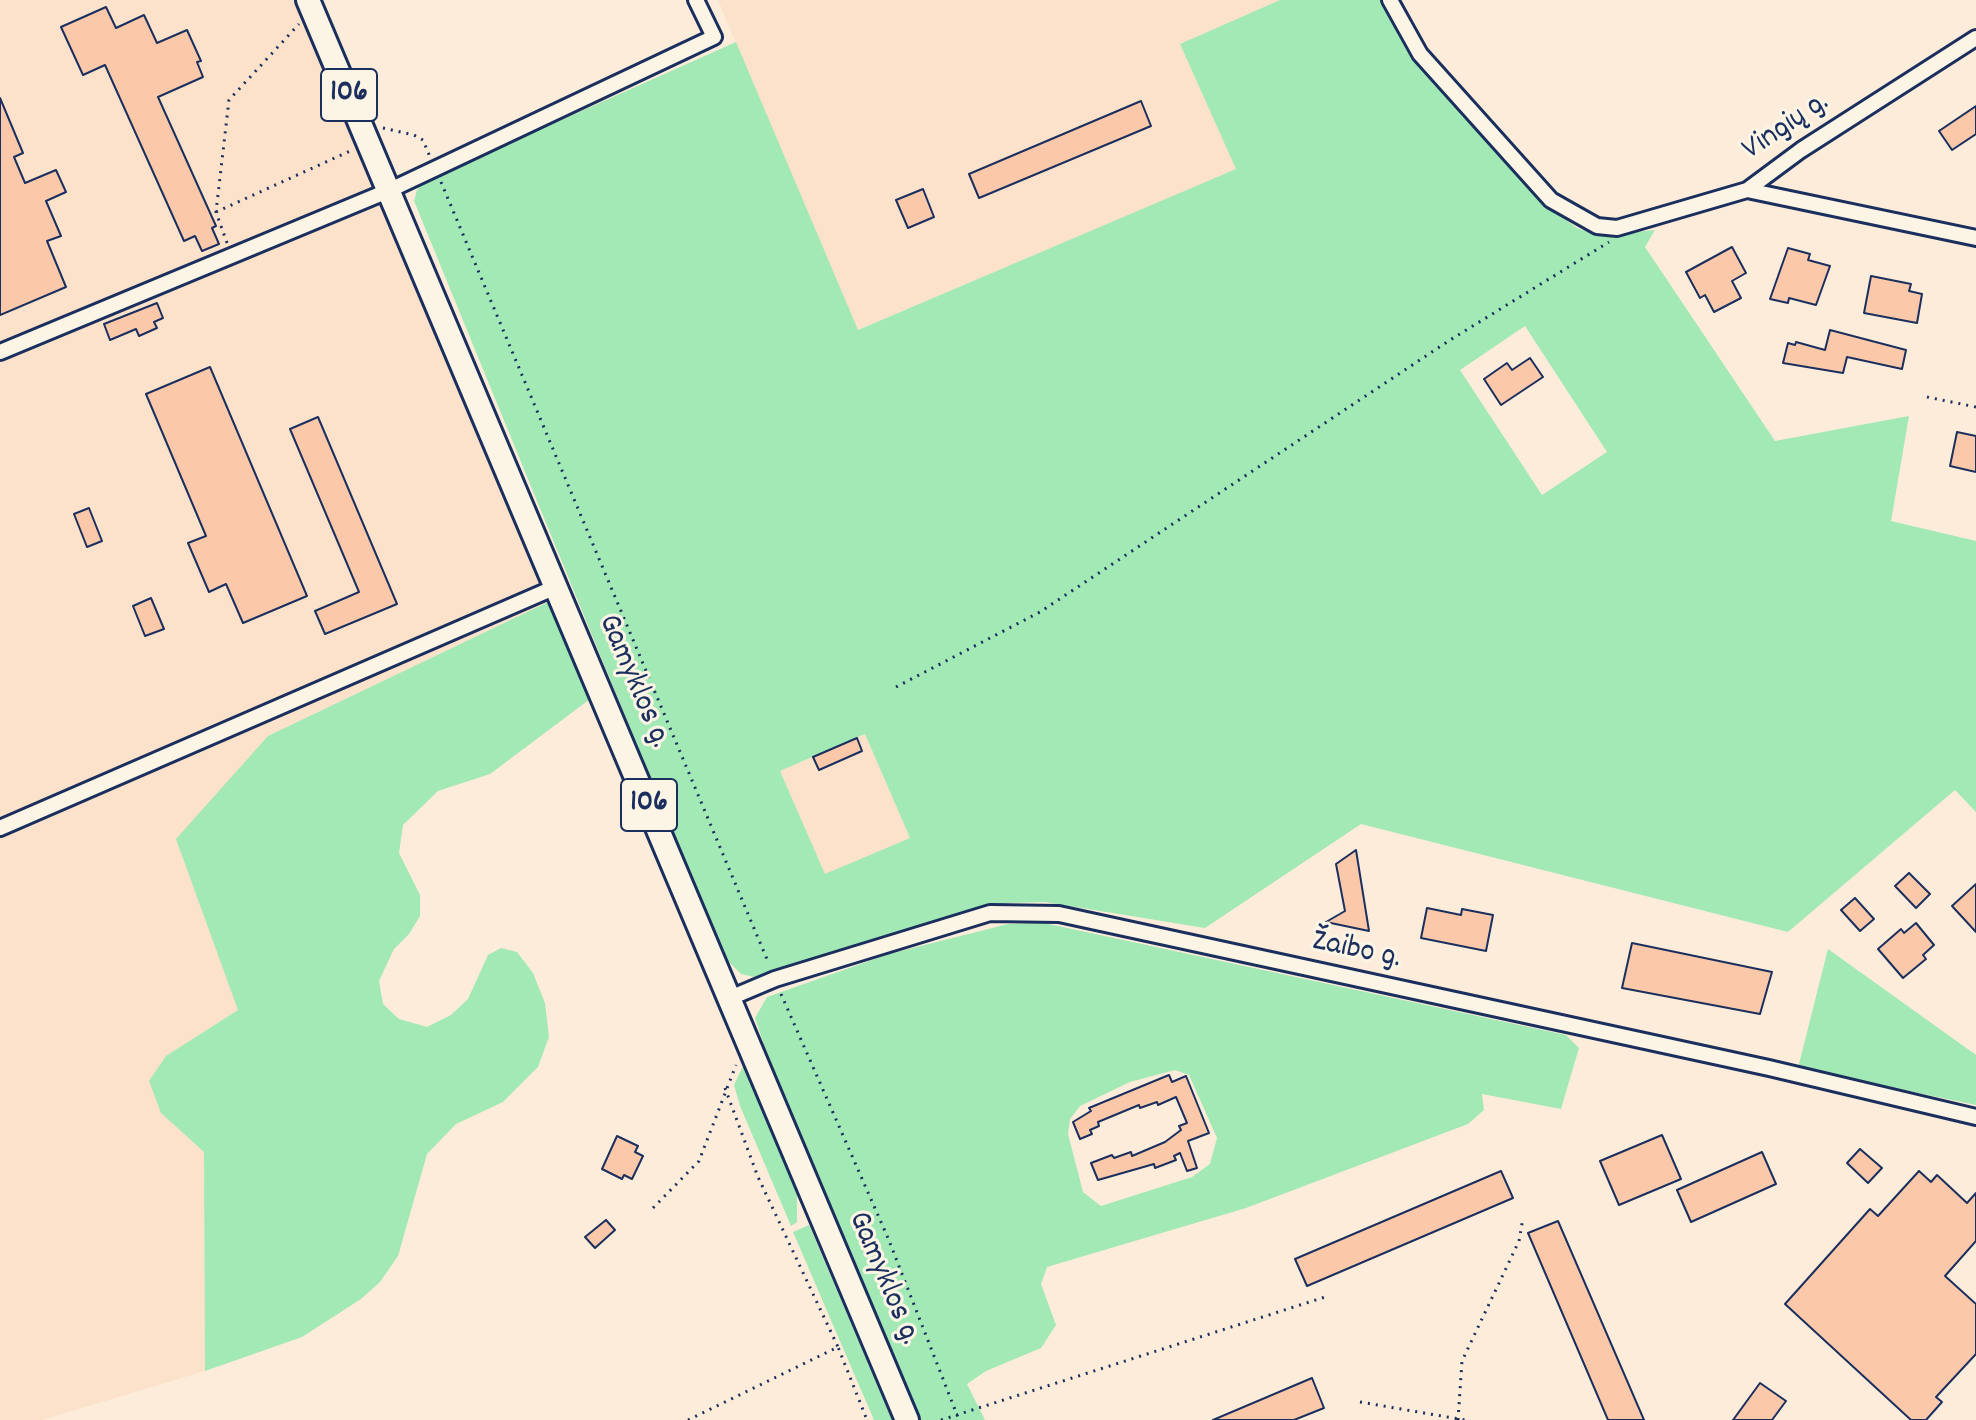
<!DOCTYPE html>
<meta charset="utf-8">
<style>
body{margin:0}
canvas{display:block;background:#fcecd9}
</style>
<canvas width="1976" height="1420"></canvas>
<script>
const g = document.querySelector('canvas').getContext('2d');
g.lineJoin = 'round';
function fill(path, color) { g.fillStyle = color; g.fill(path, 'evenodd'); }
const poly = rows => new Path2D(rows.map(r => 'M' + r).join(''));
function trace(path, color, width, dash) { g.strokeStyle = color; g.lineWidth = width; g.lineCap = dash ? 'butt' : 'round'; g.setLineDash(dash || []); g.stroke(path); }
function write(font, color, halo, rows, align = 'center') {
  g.font = font + ' Dekko,sans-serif'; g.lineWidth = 6; g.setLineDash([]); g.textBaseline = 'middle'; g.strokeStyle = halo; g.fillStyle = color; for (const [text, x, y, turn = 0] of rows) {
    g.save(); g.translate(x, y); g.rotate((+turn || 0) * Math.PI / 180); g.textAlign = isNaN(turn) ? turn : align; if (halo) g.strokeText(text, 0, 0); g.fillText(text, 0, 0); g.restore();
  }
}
const built = poly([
 [0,0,295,0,548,602,268,736,238,1010,166,1056,161,1113,204,1152,205,1371,42,1420,0,1420],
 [718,0,1280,0,1180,44,1237,169,857,330],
 [865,734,910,838,825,875,780,771]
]);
const green = poly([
 [1280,0,1381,0,1415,58,1552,210,1577,228,1598,236,1655,230,1645,247,1775,441,1909,416,1891,521,1976,541,1976,812,1955,790,1788,932,1361,824,1205,928,1045,902,1009,903,971,910,759,978,741,974,724,957,414,201,417,190,425,181,736,42,858,330,1236,169,1180,44],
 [1525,326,1607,452,1542,495,1460,370],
 [865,734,910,838,825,874,780,771],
 [548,602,590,699,490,774,438,791,403,825,399,853,420,895,420,916,409,934,394,949,379,981,383,1004,399,1019,427,1027,451,1015,468,999,488,955,501,948,517,952,533,973,545,1003,549,1037,538,1067,503,1102,456,1124,427,1154,398,1256,380,1282,361,1299,302,1337,205,1371,204,1152,161,1113,149,1081,166,1056,238,1010,176,839,268,736],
 [1044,923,1566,1035,1579,1048,1561,1109,1482,1094,1484,1110,1468,1124,1246,1208,1047,1267,1041,1284,1056,1325,1041,1348,986,1371,967,1384,985,1420,921,1420,772,1068,755,1018,767,997,889,954,1008,924],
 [1175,1070,1189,1075,1217,1138,1210,1164,1192,1177,1101,1206,1083,1192,1068,1134,1070,1119,1080,1106,1130,1082],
 [1828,949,1976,1055,1976,1105,1798,1068],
 [743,1066,797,1194,797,1222,791,1226,740,1106,734,1085],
 [809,1225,847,1314,892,1420,874,1420,793,1232]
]);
const building = poly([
 [106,7,116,28,144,15,157,43,187,30,201,61,197,62,203,77,158,97,216,226,212,228,219,244,202,251,195,236,184,241,105,65,83,75,61,27,106,7],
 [0,98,23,153,14,157,25,183,56,170,66,192,46,201,61,236,47,241,66,287,0,315,0,98],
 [1141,101,1151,126,979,198,969,174,1141,101],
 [1976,106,1976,134,1952,150,1939,131,1976,106],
 [923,189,934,217,908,228,896,200,923,189],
 [1732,247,1746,273,1732,281,1741,298,1714,312,1705,295,1700,298,1686,272,1732,247],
 [1788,248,1810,254,1808,260,1830,266,1816,305,1789,298,1788,303,1770,299,1788,248],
 [1871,276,1911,284,1909,291,1922,294,1917,323,1864,313,1871,276],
 [157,303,163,318,154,322,157,328,139,336,136,329,110,340,104,324,157,303],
 [1830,330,1906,350,1902,369,1847,357,1843,373,1783,363,1788,343,1795,345,1796,342,1825,350,1830,330],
 [1530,358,1543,377,1501,405,1484,379,1507,363,1512,370,1530,358],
 [210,367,307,596,243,623,226,584,209,592,188,543,206,536,146,394,210,367],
 [318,417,397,604,325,634,315,611,359,592,290,429,318,417],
 [1957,432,1976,436,1976,472,1950,466,1957,432],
 [89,508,102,541,87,547,74,514,89,508],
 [151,598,164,629,145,636,133,606,151,598],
 [857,738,862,751,819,770,813,757,857,738],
 [1356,850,1369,931,1326,922,1345,911,1336,864,1356,850],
 [1909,873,1930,894,1916,908,1895,886,1909,873],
 [1976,884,1976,932,1952,906,1976,884],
 [1855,898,1874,919,1860,931,1841,910,1855,898],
 [1427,908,1461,915,1462,909,1493,915,1486,951,1421,938,1427,908],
 [1916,923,1934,945,1923,955,1926,959,1903,978,1878,949,1901,929,1904,933,1916,923],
 [1632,943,1772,972,1760,1014,1622,988,1632,943],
 [1169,1075,1172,1082,1186,1076,1209,1133,1188,1141,1197,1168,1187,1171,1180,1153,1174,1156,1176,1160,1155,1168,1154,1164,1098,1180,1091,1163,1112,1155,1114,1158,1131,1152,1132,1156,1165,1142,1181,1130,1179,1126,1187,1123,1176,1097,1158,1105,1157,1102,1140,1108,1139,1105,1098,1122,1099,1126,1090,1130,1092,1134,1080,1139,1073,1122,1091,1111,1089,1108,1169,1075],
 [1662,1135,1681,1179,1619,1205,1600,1161,1662,1135],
 [617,1136,638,1146,635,1152,643,1156,632,1179,624,1175,622,1179,602,1169,617,1136],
 [1860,1149,1882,1168,1868,1183,1847,1163,1860,1149],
 [1762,1152,1776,1184,1691,1222,1677,1190,1762,1152],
 [1501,1171,1513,1198,1307,1286,1295,1259,1501,1171],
 [1919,1171,1931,1182,1937,1175,1967,1203,1976,1193,1976,1241,1945,1276,1976,1304,1976,1354,1936,1397,1942,1402,1926,1420,1911,1420,1785,1304,1870,1209,1878,1216,1919,1171],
 [606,1220,615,1230,595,1248,585,1237,606,1220],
 [1558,1221,1644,1420,1608,1420,1528,1233,1558,1221],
 [1312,1378,1324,1408,1294,1420,1213,1420,1312,1378],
 [1760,1383,1786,1401,1772,1420,1733,1420,1760,1383]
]);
const path = poly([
 [383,128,414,135,423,140,430,157],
 [441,182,769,964],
 [216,212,350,151],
 [227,243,216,212,229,100,299,24],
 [1927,397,1976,407],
 [896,687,1040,612,1450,340,1609,242],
 [781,994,888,1238,959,1420],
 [725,1088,758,1177,838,1347],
 [653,1208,699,1161,736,1065],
 [1360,1402,1465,1420],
 [688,1420,838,1347,867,1420],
 [941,1420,1325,1297],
 [1458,1420,1462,1361,1519,1241,1523,1218]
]);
const minor = poly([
 [1390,0,1420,54,1551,200,1597,226,1617,228,1747,190,1801,150,1976,38],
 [1747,190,1976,238],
 [0,352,390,190,714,37,696,0],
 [0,828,558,586],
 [730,998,775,979,990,913,1059,914,1769,1068,1976,1117]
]);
const primary = poly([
 [308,0,907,1420]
]);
const shields = [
 [349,95,56],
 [649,805,56]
];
const shieldNames = [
 ["106",349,95],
 ["106",649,805]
];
const streetNames = [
 ["Vingių g.",1787,128,-34],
 ["Gamyklos g.",632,682,67],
 ["Žaibo g.",1356,952,12],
 ["Gamyklos g.",882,1279,67]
];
fill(built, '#fce2cb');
fill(green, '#a2e9b5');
fill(building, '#fbc9aa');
trace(building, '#1b2f5e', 2);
trace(minor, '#1b2f5e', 20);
trace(primary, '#1b2f5e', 28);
trace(path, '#1b2f5e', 3, [2, 6]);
trace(minor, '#fcf5e5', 14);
trace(primary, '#fcf5e5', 22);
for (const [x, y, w] of shields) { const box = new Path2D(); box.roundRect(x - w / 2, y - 26, w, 52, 6); g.fillStyle = '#fcf5e5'; g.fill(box); trace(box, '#1b2f5e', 2); }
write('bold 30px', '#1b2f5e', null, shieldNames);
write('32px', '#1b2f5e', '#fcf5e5', streetNames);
</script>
